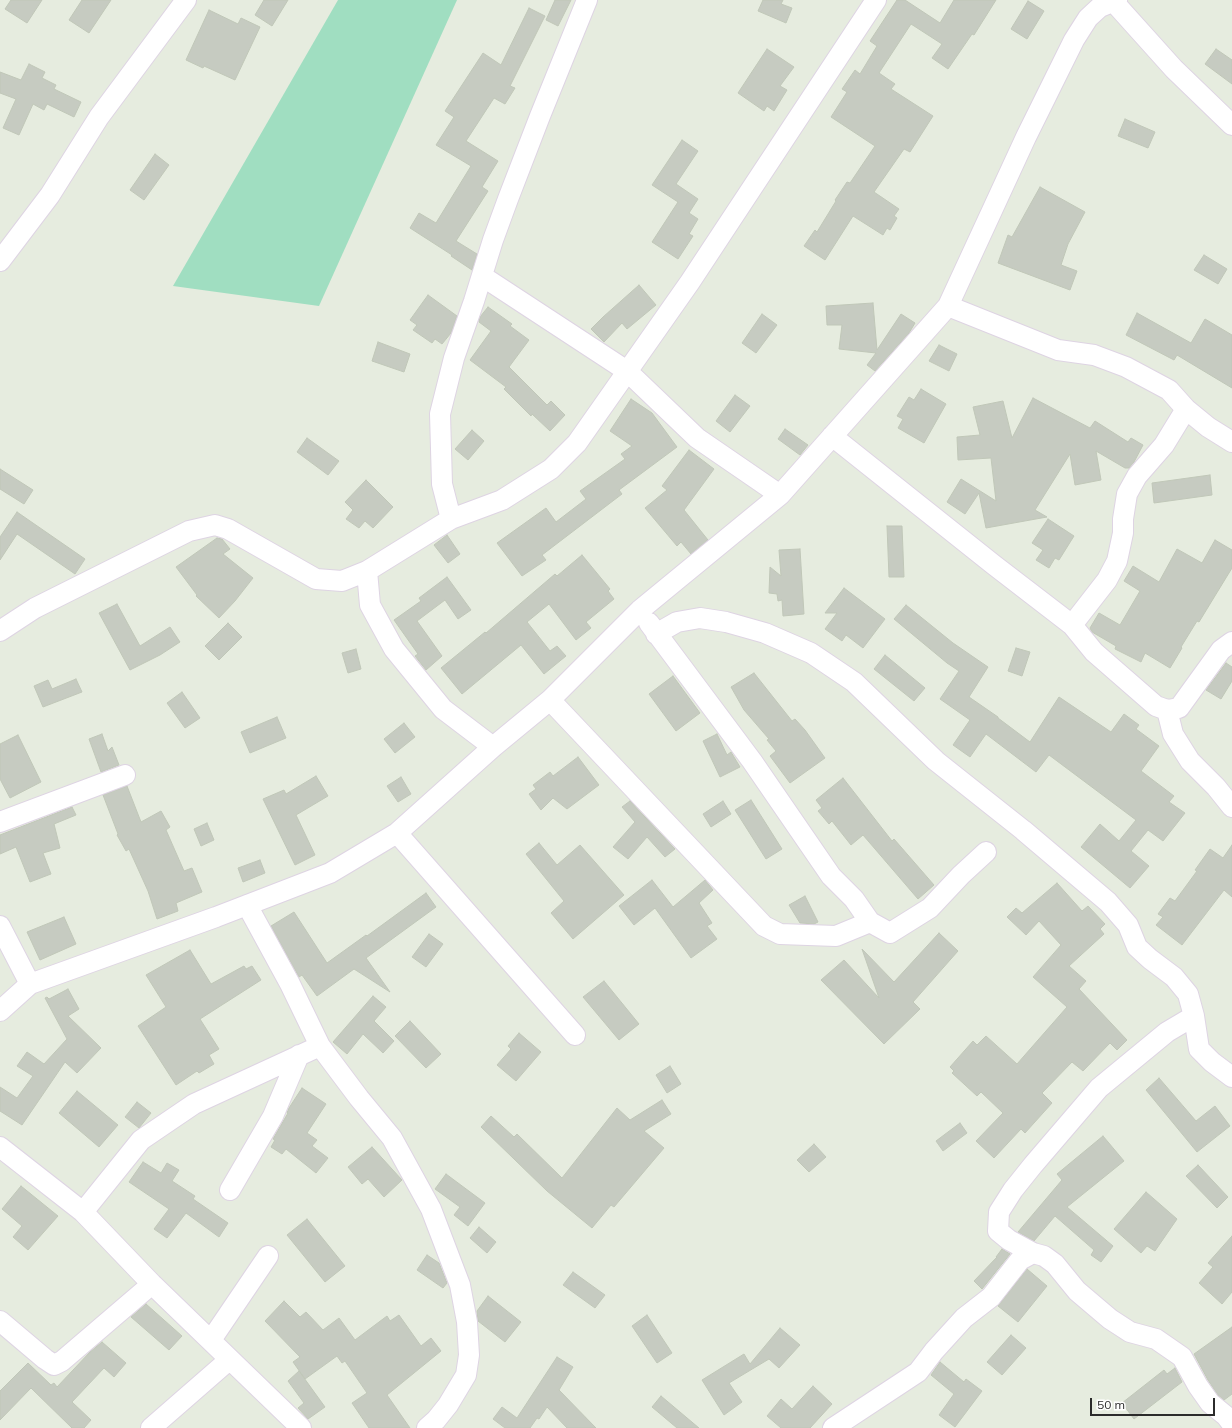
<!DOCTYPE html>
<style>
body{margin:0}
#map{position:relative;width:1232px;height:1428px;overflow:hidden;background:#e6ecdf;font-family:Mulish,sans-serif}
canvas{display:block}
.scale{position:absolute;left:1090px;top:1398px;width:125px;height:18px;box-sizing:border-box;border:2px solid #2b2b2b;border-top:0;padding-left:5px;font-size:12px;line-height:14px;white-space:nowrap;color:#2b2b2b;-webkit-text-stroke:3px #fff;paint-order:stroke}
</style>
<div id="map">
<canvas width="1232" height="1428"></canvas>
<div class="scale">50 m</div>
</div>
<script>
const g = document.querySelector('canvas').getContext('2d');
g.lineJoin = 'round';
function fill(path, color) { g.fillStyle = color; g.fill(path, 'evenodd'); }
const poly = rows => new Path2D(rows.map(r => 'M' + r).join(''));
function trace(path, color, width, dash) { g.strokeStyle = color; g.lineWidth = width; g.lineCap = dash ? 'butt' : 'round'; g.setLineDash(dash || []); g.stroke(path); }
const green = poly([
 [338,0,457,0,319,306,173,286]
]);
const building = poly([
 [11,0,42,0,27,23,5,9,11,0],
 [82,0,111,0,89,33,69,20,82,0],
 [264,0,288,0,272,26,255,15,264,0],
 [555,0,571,0,558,26,546,20,555,0],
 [763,0,783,0,781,4,792,8,786,23,758,11,763,0],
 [897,0,905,0,940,23,954,0,996,0,974,35,972,34,948,69,932,58,942,44,911,24,879,73,895,84,891,89,933,116,910,152,904,149,874,192,899,209,894,216,897,218,890,230,887,228,883,235,853,216,825,260,804,246,815,230,817,232,836,201,835,200,847,182,850,183,875,146,831,117,847,92,842,89,855,70,860,74,877,46,870,41,897,0],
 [1028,1,1044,11,1027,39,1011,29,1028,1],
 [529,8,545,16,510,86,515,88,505,104,494,98,466,141,498,161,482,187,488,191,456,241,477,254,472,270,451,256,452,255,410,228,419,213,436,223,471,166,436,145,454,117,445,111,483,53,501,65,529,8],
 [209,10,238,24,241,18,260,27,235,80,204,66,203,68,186,60,209,10],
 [767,49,794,67,780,86,787,90,774,111,767,106,764,111,738,93,767,49],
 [1216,49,1232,60,1232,84,1205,64,1216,49],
 [29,64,45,72,42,78,56,85,54,89,81,102,74,117,47,104,44,110,33,104,19,135,3,128,16,99,0,93,0,72,21,80,29,64],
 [1125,119,1155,132,1148,148,1118,136,1125,119],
 [682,140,698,151,676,184,698,199,689,213,698,219,689,234,693,236,678,259,652,242,678,202,652,185,682,140],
 [155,154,169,165,144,200,130,190,155,154],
 [1040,187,1085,212,1068,244,1061,265,1077,271,1070,290,998,263,1008,235,1012,237,1040,187],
 [1204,255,1227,269,1218,284,1194,270,1204,255],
 [639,285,656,305,627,329,622,323,604,342,591,329,603,317,639,285],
 [428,295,457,316,451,333,442,344,435,339,432,343,413,330,417,325,410,320,428,295],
 [873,303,877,350,901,314,915,323,909,333,875,371,867,365,876,353,839,349,842,325,827,325,826,306,873,303],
 [488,307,512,324,510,326,529,340,509,367,547,405,551,401,565,415,550,431,532,414,531,416,504,389,506,387,470,360,491,331,479,322,480,317,488,307],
 [1137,313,1191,343,1205,319,1232,335,1232,388,1177,355,1174,360,1126,335,1137,313],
 [762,314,777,325,756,353,742,343,762,314],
 [378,342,410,354,404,372,372,361,378,342],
 [939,345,957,354,949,371,929,361,939,345],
 [921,389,946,404,924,443,898,428,903,419,897,416,909,397,914,400,921,389],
 [735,395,750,406,730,432,716,421,735,395],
 [1033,398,1090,428,1095,421,1128,442,1131,438,1143,445,1134,462,1129,468,1125,468,1096,451,1101,480,1075,485,1070,454,1035,510,1047,517,986,528,979,493,965,514,947,502,961,479,996,501,991,458,958,460,957,437,980,435,973,407,1003,401,1012,438,1033,398],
 [631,399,652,413,677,447,619,490,622,494,542,555,546,560,522,576,497,543,546,508,556,522,586,499,580,491,625,459,621,454,632,446,610,431,631,399],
 [785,429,808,445,800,455,778,439,785,429],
 [472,430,484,441,468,460,455,449,472,430],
 [307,438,339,461,328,475,297,452,307,438],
 [689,450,714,469,684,510,708,540,691,554,681,542,677,546,645,508,667,490,662,486,689,450],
 [0,469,33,490,24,504,0,489,0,469],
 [1210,475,1212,495,1154,503,1152,483,1210,475],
 [366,480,393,507,373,528,365,521,359,528,346,519,353,510,345,502,366,480],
 [17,512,85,559,75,574,17,534,0,560,0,537,17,512],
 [1048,519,1074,536,1059,560,1055,558,1049,568,1036,560,1043,550,1032,543,1048,519],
 [887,526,902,526,904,577,889,577,887,526],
 [447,535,460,554,448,563,434,545,447,535],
 [217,538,222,539,230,549,223,554,253,578,235,601,219,618,196,596,197,595,176,567,217,538],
 [1215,540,1232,550,1232,568,1199,622,1197,621,1181,647,1182,648,1170,668,1145,653,1141,662,1115,649,1116,646,1092,632,1090,628,1099,613,1120,625,1140,591,1124,581,1133,566,1159,582,1177,549,1202,563,1215,540],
 [800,549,804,614,783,616,782,600,778,601,777,594,769,593,770,567,781,576,779,550,800,549],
 [582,555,610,589,608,591,614,599,586,622,591,628,576,640,549,604,527,622,550,651,557,646,566,656,544,674,521,645,462,694,441,668,485,632,486,633,555,574,557,576,582,555],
 [447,577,471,610,458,619,445,600,417,621,442,656,426,670,415,656,418,654,394,620,421,601,419,598,447,577],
 [844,588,885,619,863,648,846,635,842,641,825,629,837,613,825,613,844,588],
 [117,604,140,646,170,627,180,642,160,655,130,670,99,613,117,604],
 [906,605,953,643,988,667,969,697,998,717,998,718,1030,742,1059,697,1111,732,1124,714,1139,725,1136,729,1159,746,1141,771,1174,796,1169,802,1185,813,1163,841,1148,830,1131,851,1149,866,1130,888,1081,847,1100,824,1119,841,1136,820,1049,755,1036,772,986,734,970,757,953,745,970,720,940,699,959,671,947,663,894,619,906,605],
 [228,623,242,637,219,660,205,646,228,623],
 [1016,648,1030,652,1022,676,1008,671,1016,648],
 [356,649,361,669,348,673,342,653,356,649],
 [885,655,925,688,914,701,874,669,885,655],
 [1226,663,1232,667,1232,681,1221,699,1206,690,1226,663],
 [754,673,792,721,795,719,805,730,825,758,790,783,770,756,776,751,767,740,769,739,744,710,731,687,754,673],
 [673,676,700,713,676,731,649,694,673,676],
 [76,679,82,692,43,707,34,686,48,680,52,689,76,679],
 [182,692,200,718,185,728,167,703,182,692],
 [277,717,286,738,250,753,241,732,277,717],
 [404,723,415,737,395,753,384,739,404,723],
 [102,734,108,751,112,747,119,765,101,772,89,739,102,734],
 [717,734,727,755,731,752,740,767,720,777,703,741,717,734],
 [18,735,41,782,10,798,0,779,0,744,18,735],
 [578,757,599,785,567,809,553,798,541,810,529,794,536,789,533,785,550,772,553,776,578,757],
 [316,776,328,796,296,815,315,855,295,865,263,799,284,790,286,794,316,776],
 [401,777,411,794,398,802,387,786,401,777],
 [843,778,892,841,894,839,934,885,918,899,863,835,851,845,832,821,829,824,818,811,822,808,816,800,843,778],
 [127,786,141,822,161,811,170,827,166,830,184,871,192,868,202,892,176,903,178,911,157,919,148,891,129,849,126,851,117,835,118,834,103,795,127,786],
 [751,800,782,849,766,859,735,810,751,800],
 [630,801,675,849,665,857,647,837,628,859,613,847,635,822,622,807,630,801],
 [723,801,731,814,711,827,703,814,723,801],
 [72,807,76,815,54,824,60,848,43,853,51,874,30,882,16,847,0,854,0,835,72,807],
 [207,823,214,840,201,846,194,829,207,823],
 [539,843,557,865,580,845,624,895,573,939,551,913,564,901,526,854,539,843],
 [1232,845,1232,897,1224,890,1182,945,1156,925,1163,917,1158,914,1170,898,1175,901,1197,871,1195,870,1210,849,1223,858,1232,845],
 [260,860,265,873,243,882,238,868,260,860],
 [652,880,673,907,705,880,713,890,699,903,712,923,707,926,717,939,691,958,655,908,634,925,619,906,652,880],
 [1057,883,1082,911,1088,906,1105,924,1100,929,1104,934,1069,966,1086,981,1079,989,1127,1040,1117,1050,1110,1043,1083,1071,1072,1062,1042,1093,1052,1103,1025,1133,1021,1129,994,1158,976,1141,1003,1113,981,1092,977,1096,952,1073,954,1071,950,1067,973,1041,977,1045,986,1036,1017,1064,1067,1007,1033,977,1061,945,1039,921,1026,935,1007,917,1016,908,1022,913,1057,883],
 [426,893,436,907,366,958,390,992,354,969,317,996,302,975,299,977,271,926,294,912,327,963,366,935,367,936,426,893],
 [805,896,818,922,814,924,800,923,789,905,805,896],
 [64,917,76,944,40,960,27,932,64,917],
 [939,933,958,951,913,1002,920,1009,884,1044,821,980,844,960,879,998,862,949,894,982,939,933],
 [429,934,443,944,426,967,412,957,429,934],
 [190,950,211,984,244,966,246,969,252,966,261,980,200,1019,219,1049,209,1055,214,1064,199,1073,197,1071,176,1085,138,1026,166,1007,146,975,190,950],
 [604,981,639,1024,619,1040,583,997,604,981],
 [68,989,79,1009,68,1016,101,1048,77,1073,65,1062,22,1125,0,1111,0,1087,17,1098,33,1076,17,1066,27,1052,44,1064,67,1039,45,998,47,997,49,999,68,989],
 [373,996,386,1007,374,1021,394,1041,383,1053,363,1034,347,1054,333,1042,373,996],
 [410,1021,441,1054,426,1068,395,1036,410,1021],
 [519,1033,541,1052,516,1081,497,1065,511,1049,508,1046,519,1033],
 [670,1066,681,1084,667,1093,656,1075,670,1066],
 [1159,1078,1196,1121,1215,1106,1230,1126,1197,1152,1146,1090,1159,1078],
 [302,1088,326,1104,307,1133,317,1140,312,1146,328,1158,316,1173,286,1149,282,1154,271,1147,275,1140,273,1139,288,1113,287,1113,289,1108,302,1088],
 [77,1091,118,1125,99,1147,59,1113,77,1091],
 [662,1100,671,1114,644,1131,664,1148,614,1207,611,1205,592,1228,547,1191,481,1127,491,1116,514,1137,517,1134,562,1178,617,1108,630,1120,662,1100],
 [137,1102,151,1113,139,1128,125,1117,137,1102],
 [960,1123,967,1133,943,1151,936,1141,960,1123],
 [1103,1136,1124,1161,1067,1207,1113,1246,1101,1262,1091,1255,1094,1250,1055,1216,1034,1241,1018,1232,1062,1180,1057,1174,1103,1136],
 [814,1144,826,1157,809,1172,797,1160,814,1144],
 [372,1147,402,1180,384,1197,368,1179,362,1184,348,1167,372,1147],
 [143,1162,161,1173,167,1163,179,1170,172,1181,195,1196,193,1199,228,1223,219,1237,186,1213,167,1238,154,1229,169,1209,129,1182,143,1162],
 [1198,1165,1228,1197,1217,1208,1186,1176,1198,1165],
 [446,1174,485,1203,468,1226,454,1215,460,1207,435,1189,446,1174],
 [21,1186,58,1216,28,1250,13,1237,22,1226,2,1209,21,1186],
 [1146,1192,1177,1219,1155,1251,1147,1246,1141,1253,1114,1229,1146,1192],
 [307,1219,345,1266,325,1282,287,1235,307,1219],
 [479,1227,496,1242,487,1253,470,1238,479,1227],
 [1232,1236,1232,1292,1222,1304,1199,1283,1213,1267,1208,1263,1232,1236],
 [1002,1249,1010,1254,982,1289,974,1281,997,1257,996,1257,1002,1249],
 [427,1255,439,1263,447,1283,443,1288,417,1270,427,1255],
 [1027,1269,1047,1286,1018,1322,998,1306,1027,1269],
 [573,1272,605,1295,595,1308,563,1285,573,1272],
 [488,1296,521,1322,505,1342,478,1321,477,1311,488,1296],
 [284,1301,300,1317,306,1312,323,1330,339,1318,355,1340,387,1316,390,1321,399,1315,421,1346,431,1338,441,1351,387,1395,410,1428,369,1428,352,1403,367,1393,345,1361,342,1363,337,1356,305,1379,293,1362,300,1357,265,1321,284,1301],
 [146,1304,182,1336,169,1350,131,1317,146,1304],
 [647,1315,672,1353,657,1363,632,1326,647,1315],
 [1232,1327,1232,1394,1224,1400,1218,1395,1208,1380,1194,1354,1232,1327],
 [780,1328,800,1345,779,1368,769,1359,729,1383,742,1402,724,1415,702,1380,744,1354,750,1364,780,1328],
 [1011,1335,1026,1348,1002,1375,987,1362,1011,1335],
 [102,1342,126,1363,114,1377,104,1368,72,1402,91,1420,84,1428,72,1428,31,1388,0,1420,0,1391,28,1363,51,1385,54,1383,57,1387,90,1352,102,1342],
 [557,1357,573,1367,559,1390,596,1428,567,1428,547,1407,539,1419,537,1418,530,1428,505,1428,493,1419,502,1407,517,1418,557,1357],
 [940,1362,964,1382,966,1379,982,1391,955,1427,939,1415,954,1394,931,1375,940,1362],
 [1175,1368,1182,1382,1134,1419,1122,1403,1164,1370,1167,1374,1175,1368],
 [299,1371,325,1407,308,1419,298,1408,304,1403,288,1381,299,1371],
 [813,1386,832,1404,810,1428,781,1428,767,1416,781,1399,792,1409,813,1386],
 [661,1396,699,1428,677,1428,652,1407,661,1396]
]);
const street = poly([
 [1112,0,1174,69,1232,125],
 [0,261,50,195,99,117,186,0],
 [482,276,627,371,697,438,780,495],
 [948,306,1058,350,1094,355,1126,367,1169,390,1186,409,1208,427,1232,442],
 [832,436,994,565,1072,625,1094,652,1156,706,1167,710,1179,708,1221,650,1232,642],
 [451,519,442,484,440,414,454,358,474,301,493,240,508,199,540,116,587,0],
 [367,571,370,605,394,649,443,709,493,747],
 [649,623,752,761,831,876,854,899,870,922,890,933,930,908,961,875,986,852],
 [1072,625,1107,580,1117,561,1123,533,1123,519,1127,494,1137,476,1164,445,1186,409],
 [0,631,35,608,189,531,215,525,228,529,316,579,342,581,367,571,451,519,502,500,551,469,577,443,690,282,876,0],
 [656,634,677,622,700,618,726,622,765,633,811,653,854,682,936,761,1023,830,1108,902,1128,925,1137,947,1150,959,1174,977,1188,994,1194,1016,1199,1049,1212,1062,1232,1077],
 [550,700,764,926,780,934,836,936,870,922],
 [1167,710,1173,734,1190,761,1216,787,1232,807],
 [0,822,125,775],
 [397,833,575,1035],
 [247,905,290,984,320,1046,359,1098,392,1138,431,1209,460,1285,467,1322,469,1355,466,1375,448,1405,436,1420,427,1428],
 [0,926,30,984],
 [0,1011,30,984,216,917,330,873,397,833,493,747,550,700,640,610,780,495,948,306,1026,137,1074,40,1088,18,1100,7,1117,0],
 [1194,1016,1167,1032,1099,1088,1033,1165,1013,1190,999,1212,998,1231,1009,1240,1033,1253,1044,1256,1055,1264,1077,1291,1110,1319,1130,1332,1156,1339,1182,1357,1198,1386,1210,1403,1226,1416,1232,1424],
 [0,1147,83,1212,152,1284,301,1428],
 [230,1190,273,1116,299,1055],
 [83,1212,141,1140,194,1104,320,1046],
 [0,1321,45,1359,54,1365,62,1361,152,1284],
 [211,1340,268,1256],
 [151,1428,229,1360],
 [833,1428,918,1372,934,1351,964,1318,991,1297,1020,1260,1033,1253]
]);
fill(green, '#a0dec1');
fill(building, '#c6cbc1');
trace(building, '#c0c7b8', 1);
trace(street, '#ded4e3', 22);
trace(street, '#fff', 20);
</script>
